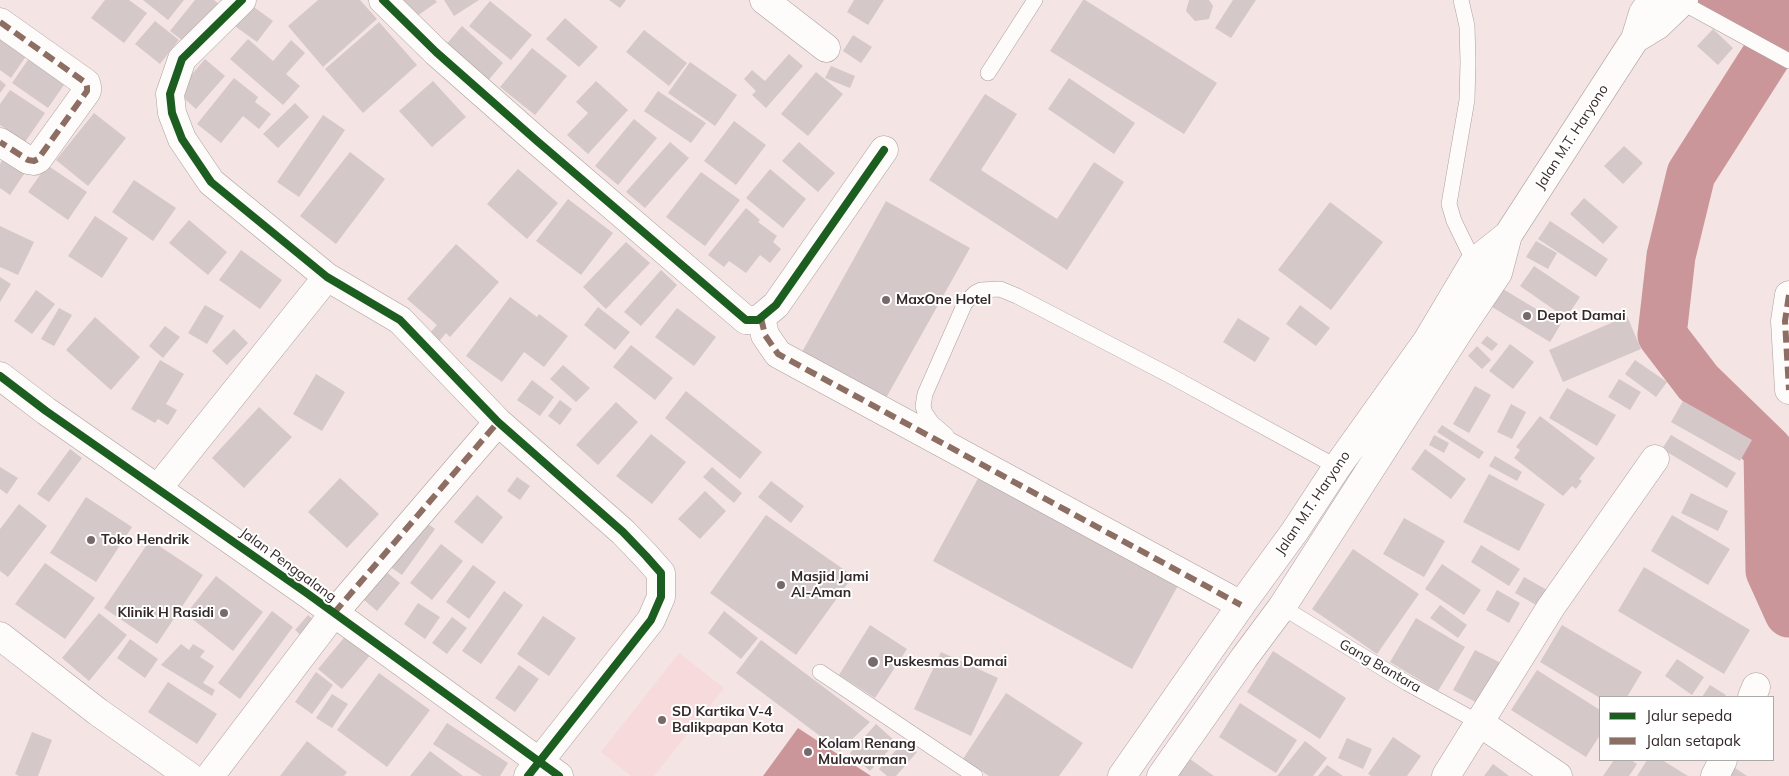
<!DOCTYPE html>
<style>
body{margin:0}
#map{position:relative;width:1789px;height:776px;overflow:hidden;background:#f5e4e4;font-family:Mulish,sans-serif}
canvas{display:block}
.legend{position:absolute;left:1599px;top:696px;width:175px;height:65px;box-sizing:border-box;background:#fff;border:1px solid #aea9a9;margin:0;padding:6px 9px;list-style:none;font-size:15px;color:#342829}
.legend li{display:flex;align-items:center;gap:10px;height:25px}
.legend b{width:25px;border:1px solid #aea9a9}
</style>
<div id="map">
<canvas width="1789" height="776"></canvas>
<ul class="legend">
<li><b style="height:6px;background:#1b5e20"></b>Jalur sepeda</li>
<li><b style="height:6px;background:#8d6e63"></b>Jalan setapak</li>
</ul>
</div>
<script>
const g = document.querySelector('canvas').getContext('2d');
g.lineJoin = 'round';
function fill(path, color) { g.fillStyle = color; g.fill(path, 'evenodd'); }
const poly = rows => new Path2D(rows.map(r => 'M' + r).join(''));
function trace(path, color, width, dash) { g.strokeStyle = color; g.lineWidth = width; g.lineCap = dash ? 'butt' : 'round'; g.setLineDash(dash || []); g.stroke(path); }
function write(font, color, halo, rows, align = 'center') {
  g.font = font + ' Mulish,sans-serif'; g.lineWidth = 4; g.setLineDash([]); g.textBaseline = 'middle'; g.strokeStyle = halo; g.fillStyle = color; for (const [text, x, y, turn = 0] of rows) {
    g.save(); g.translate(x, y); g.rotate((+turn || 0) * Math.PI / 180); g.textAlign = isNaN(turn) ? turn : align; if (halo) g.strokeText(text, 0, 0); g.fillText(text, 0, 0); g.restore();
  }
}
const built = poly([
 [679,653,724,688,654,776,631,776,601,752]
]);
const water = poly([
 [1693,0,1789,0,1789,60],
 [798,728,871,776,763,776]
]);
const river = poly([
 [1789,20,1691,174,1671,256,1662,335,1698,382,1768,450,1770,571,1789,613]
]);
const building = poly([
 [105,0,129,0,147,13,124,43,91,18],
 [143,0,184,0,168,20],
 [195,0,214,0,220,5,187,44,170,31],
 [318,0,360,0,377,19,323,67,288,26],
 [396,0,435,0,437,2,410,21],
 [444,0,479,0,454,16],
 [609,0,626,0,620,8],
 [854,0,884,0,868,25,847,12],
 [1083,0,1085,0,1217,83,1184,134,1050,51],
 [1189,0,1209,0,1213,6,1209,19,1195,21,1186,11],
 [1233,0,1256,0,1231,38,1215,28],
 [490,1,532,35,511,60,469,26],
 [247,2,273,21,257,42,232,24],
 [565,18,598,47,579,67,546,39],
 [155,21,179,40,160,64,135,44],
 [379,22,417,65,363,113,325,69],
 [462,26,503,63,480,90,438,54],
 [1713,29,1733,48,1718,65,1697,46],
 [644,30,687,63,669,86,626,52],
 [853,35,872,47,861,63,843,51],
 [0,38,29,52,11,78,0,70],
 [248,39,273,61,291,40,305,53,286,74,300,86,283,105,230,59],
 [532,48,567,76,535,115,500,87],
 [32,54,68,79,48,108,12,83],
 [789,54,803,66,766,108,752,95,756,91,744,79,752,70,765,81],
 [205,59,225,76,196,109,177,92],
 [690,62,737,95,715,126,668,93],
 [831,66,855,76,850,88,825,78],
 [816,72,843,94,808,136,781,114],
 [234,78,258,97,255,102,271,114,259,129,243,116,221,143,197,124],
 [1069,78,1135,123,1114,154,1048,109],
 [0,80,6,85,0,93],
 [433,81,466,117,432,147,399,111],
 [596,81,628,110,588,154,567,135,588,113,576,102],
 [10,90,45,113,25,142,0,125,0,104],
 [658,91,706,123,691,143,644,111],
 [985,94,1017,114,981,170,1057,219,1094,162,1124,182,1067,270,929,180],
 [295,103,309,117,278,148,263,134],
 [94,113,126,138,88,186,56,160],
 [323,115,345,130,299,197,277,182],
 [634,119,657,138,618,185,595,166],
 [734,121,766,145,736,185,704,161],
 [670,142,689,158,645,208,626,192],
 [799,142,835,173,818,192,782,161],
 [1624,146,1643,163,1623,184,1604,166],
 [350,152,385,179,336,244,300,216],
 [4,157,26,171,10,195,0,188,0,164],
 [47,165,87,192,68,220,28,192],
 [518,169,558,203,527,239,487,204],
 [770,169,806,199,783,228,746,198],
 [701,172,740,200,705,246,666,217],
 [134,180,176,208,153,241,112,212],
 [1584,198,1618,227,1603,244,1570,214],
 [568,199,613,233,581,275,536,241],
 [886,201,970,248,886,398,802,352],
 [1330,202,1383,242,1331,310,1278,270],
 [746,208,760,220,758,222,777,236,773,242,781,249,770,263,760,255,746,273,729,261,724,267,708,255],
 [95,216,128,238,102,278,68,256],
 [189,220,227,252,208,275,169,243],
 [1550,221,1608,259,1596,277,1538,239],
 [0,226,34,242,18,275,0,267],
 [1536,241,1557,253,1548,269,1526,257],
 [626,242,650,263,606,309,583,287],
 [456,244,499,282,450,337,446,333,437,344,427,336,437,325,407,299],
 [241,250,282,280,260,309,219,280],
 [1534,266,1580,297,1566,318,1520,286],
 [661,270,677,285,641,326,624,312],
 [0,277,11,284,0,302],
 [1503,289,1561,324,1550,342,1492,307],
 [36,290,55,304,32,334,14,321],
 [510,297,537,317,539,314,568,336,544,367,524,352,502,382,466,356],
 [205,305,224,316,207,344,188,333],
 [1300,305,1330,328,1316,346,1286,324],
 [598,307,630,332,615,350,584,325],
 [59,308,72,315,54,346,41,339],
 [677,308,716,337,694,366,655,337],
 [1627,316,1641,349,1563,382,1549,350],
 [95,317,140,357,111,390,66,350],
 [1238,318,1270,338,1255,362,1223,342],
 [165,326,180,337,163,358,149,346],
 [234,329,248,343,227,365,212,351],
 [1487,336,1498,344,1492,351,1481,343],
 [1510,344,1534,362,1513,389,1489,371],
 [631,345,673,378,655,400,613,367],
 [1477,346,1491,360,1482,369,1468,356],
 [160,360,184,374,166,404,177,410,168,425,158,419,155,423,131,409],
 [1635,360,1667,382,1656,397,1625,374],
 [563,365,590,388,576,402,550,379],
 [316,374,345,392,322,431,293,414],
 [1619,379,1641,392,1630,410,1608,397],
 [532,380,554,397,540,416,517,400],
 [1475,386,1491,395,1469,433,1453,424],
 [1567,388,1616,415,1597,446,1549,418],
 [686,391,762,452,740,479,665,418],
 [560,400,572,409,560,425,548,416],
 [1683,401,1752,440,1740,461,1671,422],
 [616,402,638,422,598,465,576,445],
 [1511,404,1526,412,1512,439,1497,432],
 [259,407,292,437,244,488,212,458],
 [1540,416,1595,458,1579,479,1582,481,1576,489,1572,486,1563,496,1514,458,1520,450,1516,447],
 [1442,425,1484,452,1479,459,1437,432],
 [651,434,686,462,652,504,616,476],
 [1434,435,1449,443,1444,453,1429,445],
 [1671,435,1736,473,1727,488,1662,449],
 [70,449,82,458,49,502,37,494],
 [1425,449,1466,479,1451,499,1411,469],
 [1495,456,1522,472,1517,481,1489,466],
 [0,467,18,478,7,494,0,489],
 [712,467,742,493,734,503,703,477],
 [981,473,1180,582,1132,669,933,561],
 [1489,474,1545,504,1519,551,1463,522],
 [517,477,530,486,520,500,507,491],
 [340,478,379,514,347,548,308,512],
 [771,481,804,506,791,523,758,497],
 [705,491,726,511,700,539,678,519],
 [1691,493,1728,511,1718,531,1681,513],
 [477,495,503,517,482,544,454,522],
 [86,497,132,527,96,582,50,553],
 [19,504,47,526,8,577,0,571,0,529],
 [766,515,853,576,796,655,710,593],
 [1672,515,1730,549,1708,585,1651,551],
 [420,518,435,529,402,575,386,564],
 [1404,518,1445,541,1424,577,1383,554],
 [150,540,203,575,157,644,104,608],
 [441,544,463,561,432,600,410,583],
 [1481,545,1520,569,1509,586,1471,562],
 [1353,549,1419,594,1377,654,1312,609],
 [45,563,95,598,65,639,15,604],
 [1442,564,1481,590,1464,615,1425,589],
 [473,565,496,582,469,619,446,602],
 [379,566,400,583,377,611,356,593],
 [1644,567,1750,630,1724,674,1618,611],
 [216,576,263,612,233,651,186,614],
 [1524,577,1547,590,1538,606,1515,593],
 [1497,590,1520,603,1509,623,1486,610],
 [504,591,523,605,481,664,462,651],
 [418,603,440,617,425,639,404,624],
 [1440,605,1467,625,1458,638,1430,618],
 [272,611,293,627,240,699,218,683],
 [724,611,758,638,741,659,708,633],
 [99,613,127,635,89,681,62,658],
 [308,615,321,626,307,641,295,630],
 [543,616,576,638,549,676,517,654],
 [452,617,467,628,447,654,432,643],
 [1416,618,1465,647,1438,691,1390,662],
 [870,625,907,649,875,698,839,675],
 [1562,625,1642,672,1627,697,1600,698,1540,662],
 [348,633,372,653,342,689,318,669],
 [130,639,158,659,145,678,117,658],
 [761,640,870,722,840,751,736,673],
 [181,644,189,650,193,644,205,651,200,657,214,666,203,683,215,690,212,696,161,665],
 [1475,650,1505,665,1483,706,1453,690],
 [1273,651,1346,698,1320,739,1247,692],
 [941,652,998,678,971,736,914,709],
 [1677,659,1704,677,1692,695,1665,676],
 [519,665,539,679,515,712,495,698],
 [1537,670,1600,710,1600,735,1586,757,1511,710],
 [316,672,333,685,312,714,295,702],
 [379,673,430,710,387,767,337,730],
 [168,682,217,714,197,744,148,712],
 [1710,685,1726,695,1724,697,1702,697],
 [1006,693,1083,743,1059,776,989,776,963,759],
 [332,694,348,704,332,728,316,718],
 [1240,703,1297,740,1276,773,1219,737],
 [447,723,508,763,500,776,482,776,433,744],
 [876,724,896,742,870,771,850,753],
 [32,732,52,740,38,776,19,776,15,774],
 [1393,737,1421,756,1407,776,1371,776,1368,774],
 [1347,738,1372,749,1363,769,1338,758],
 [307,741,347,772,344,776,280,776],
 [904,741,917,752,896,776,887,776,879,769],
 [1305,741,1327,758,1313,776,1277,776],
 [430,751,463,776,410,776],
 [1190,759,1214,776,1178,776],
 [1614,760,1631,760,1637,764,1629,776,1603,776],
 [1647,760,1662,760,1688,776,1637,776],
 [1493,764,1509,776,1484,776],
 [1327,765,1343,776,1318,776],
 [1735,768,1747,776,1729,776]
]);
const service = poly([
 [1461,0,1467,26,1468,62,1467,100,1449,204,1454,221,1474,262],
 [1681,2,1789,61],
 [988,73,1035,0],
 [946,435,932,423,925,413,923,406,925,394,965,303,975,293,981,290,1000,289,1017,296,1167,374,1337,467],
 [1282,607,1407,683,1480,723],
 [820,672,975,776]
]);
const minor = poly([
 [242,0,182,59,170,94,172,113,182,139,211,182,327,277,400,320,498,422,623,532,646,556,661,573,661,597,651,620,528,776],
 [383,0,436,52,537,141,746,320,758,320,776,305,884,150],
 [764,0,826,48],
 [0,22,86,83,87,87,87,91,38,159,34,161,28,160,0,142],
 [1789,295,1785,321,1789,390],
 [761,318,765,335,778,354,1241,605],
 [0,376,46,411,308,594,559,776],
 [158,488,327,277],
 [0,636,98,712,189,776],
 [1752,697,1756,687],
 [1480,723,1558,776],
 [210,776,334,613,498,422],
 [1446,776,1551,607,1655,459],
 [1715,776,1723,760]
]);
const primary = poly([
 [1635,39,1658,25,1684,0],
 [1122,776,1241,605,1295,531,1337,467,1427,341,1474,262,1508,235],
 [1161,776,1244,658,1282,607,1461,328,1498,273,1508,235,1635,39,1643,13,1652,0]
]);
const quiet = poly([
 [0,22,86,83,87,87,87,91,38,159,34,161,28,160,0,142],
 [1789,295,1785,321,1789,390],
 [761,318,765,335,778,354,1241,605],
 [334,613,498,422]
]);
const cycleway = poly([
 [242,0,182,59,170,94,172,113,182,139,211,182,327,277,400,320,498,422,623,532,646,556,661,573,661,597,651,620,528,776],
 [383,0,436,52,537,141,746,320,758,320,776,305,884,150],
 [0,376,46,411,308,594,559,776]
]);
const markers = [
 [886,300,5,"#786a6a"],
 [1527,316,5,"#786a6a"],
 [91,540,5,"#786a6a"],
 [781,585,5,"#786a6a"],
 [224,613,5,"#786a6a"],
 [873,662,6,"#786a6a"],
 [662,720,5,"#786a6a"],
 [808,752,5,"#786a6a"]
];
const streetNames = [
 ["Jalan M.T. Haryono",1572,137,-57],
 ["Jalan M.T. Haryono",1313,503,-56],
 ["Jalan Penggalang",288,565,36],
 ["Gang Bantara",1380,666,30]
];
const poiNames = [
 ["MaxOne Hotel",896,300],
 ["Depot Damai",1537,316],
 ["Toko Hendrik",101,540],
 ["Masjid Jami",791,577],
 ["Al-Aman",791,593],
 ["Klinik H Rasidi",214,613,"right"],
 ["Puskesmas Damai",884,662],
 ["SD Kartika V-4",672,712],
 ["Balikpapan Kota",672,728],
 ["Kolam Renang",818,744],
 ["Mulawarman",818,760]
];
fill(built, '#f7dadb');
fill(water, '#cb969a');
trace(river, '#cb969a', 49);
fill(building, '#d5c8c8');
trace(service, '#ab9f9f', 16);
trace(minor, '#ab9f9f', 29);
trace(primary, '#ab9f9f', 29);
trace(service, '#fefbfb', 15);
trace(minor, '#fefbfb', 28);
trace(primary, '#fefbfb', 28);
trace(quiet, '#8d6e63', 6, [12, 6]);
trace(cycleway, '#1b5e20', 8);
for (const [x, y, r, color] of markers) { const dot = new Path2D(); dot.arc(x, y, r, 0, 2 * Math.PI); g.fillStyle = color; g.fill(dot); trace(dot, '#fff', 2); }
write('14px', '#342829', '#fff', streetNames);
write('bold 14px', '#342829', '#fff', poiNames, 'left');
</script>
